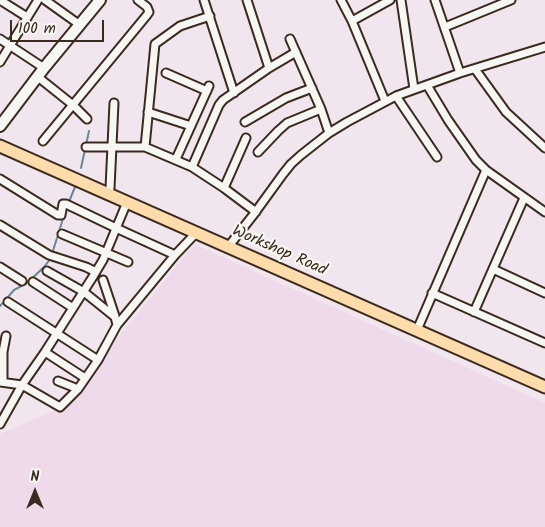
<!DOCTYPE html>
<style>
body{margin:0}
#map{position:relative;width:545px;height:527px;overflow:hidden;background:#f2e6ee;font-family:Kalam,sans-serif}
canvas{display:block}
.north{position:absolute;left:10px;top:467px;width:50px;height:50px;-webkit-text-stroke:4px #f6f6f2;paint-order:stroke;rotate:0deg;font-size:14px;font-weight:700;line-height:20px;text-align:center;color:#3b2a1e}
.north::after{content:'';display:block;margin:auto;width:18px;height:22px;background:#3b2a1e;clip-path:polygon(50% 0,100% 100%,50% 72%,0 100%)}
.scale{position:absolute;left:10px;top:20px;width:94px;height:22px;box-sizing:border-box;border:2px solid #3b2a1e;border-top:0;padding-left:6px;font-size:15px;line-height:18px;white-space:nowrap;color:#3b2a1e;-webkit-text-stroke:4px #f6f6f2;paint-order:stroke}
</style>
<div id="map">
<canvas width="545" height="527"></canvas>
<div class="north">N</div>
<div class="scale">100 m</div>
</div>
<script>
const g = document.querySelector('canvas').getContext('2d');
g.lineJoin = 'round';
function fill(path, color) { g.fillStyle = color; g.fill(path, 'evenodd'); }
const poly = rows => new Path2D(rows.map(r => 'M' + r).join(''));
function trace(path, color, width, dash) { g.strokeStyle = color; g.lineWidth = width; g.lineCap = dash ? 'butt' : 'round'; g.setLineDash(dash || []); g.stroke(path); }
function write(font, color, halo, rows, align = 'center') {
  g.font = font + ' Kalam,sans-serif'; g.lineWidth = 4.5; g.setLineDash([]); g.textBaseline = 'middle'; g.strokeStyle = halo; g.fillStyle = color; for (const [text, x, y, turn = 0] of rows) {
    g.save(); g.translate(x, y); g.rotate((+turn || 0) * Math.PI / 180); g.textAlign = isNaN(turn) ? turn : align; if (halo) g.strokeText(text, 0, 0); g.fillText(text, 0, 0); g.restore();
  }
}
const built = poly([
 [194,244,545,403,545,527,0,527,0,434,54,411,77,400,117,339]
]);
const stream = poly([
 [81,168,89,131],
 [52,254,66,209,75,187],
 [0,306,14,290,27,283,44,267,51,258]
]);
const street = poly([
 [0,0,27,17],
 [45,0,80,25],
 [204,0,234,93],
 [341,0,352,21,385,101],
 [401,0,414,89],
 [435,0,460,73],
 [352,21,390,0],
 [445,27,511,0],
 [0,39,44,68],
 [290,39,321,109,329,133],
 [0,62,38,0],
 [269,68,296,52],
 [475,69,506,112,545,148],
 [166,73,207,91],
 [38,77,73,105,87,119],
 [427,85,448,120,476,160,486,170,545,212],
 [396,96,437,157],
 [148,112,191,126],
 [245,122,286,98,312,88],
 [43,141,147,15,149,12,147,7,138,0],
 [86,147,145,147,192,167,224,188,256,212],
 [145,147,155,44,180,26,210,16],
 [258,152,278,131,287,123,321,109],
 [176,159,209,86],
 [192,167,219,105,223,100,269,68,247,0],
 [0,179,58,215,61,215,63,204,66,204,116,228,175,255],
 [110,188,114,103],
 [224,188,246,138],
 [0,225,49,255,86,267,96,272],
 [62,234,128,262],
 [228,247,254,214,283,174,291,164,301,155,329,133,347,122,396,96,460,73,545,47],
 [0,267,22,281],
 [493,269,545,293],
 [47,271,84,292,115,317,117,325],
 [103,280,115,316],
 [33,282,73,308],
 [432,293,545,343],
 [8,302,98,360],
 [474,312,524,198],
 [417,330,486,170],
 [45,352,85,378],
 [58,381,78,389],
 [0,382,22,385,60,407,78,389,98,360,117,325,175,255,196,233],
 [3,382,3,352,6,336],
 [0,424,22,385,45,352,94,275,103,260,127,202]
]);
const secondary = poly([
 [0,126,44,68,100,0]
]);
const primary = poly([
 [0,146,545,387]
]);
const streetNames = [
 ["Workshop Road",279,252,24]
];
fill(built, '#efdaec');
trace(stream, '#678895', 2);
trace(street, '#3b2a1e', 11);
trace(secondary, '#3b2a1e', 14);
trace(primary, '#3b2a1e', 15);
trace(street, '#f6f6f2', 7);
trace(secondary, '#f6f6f2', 10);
trace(primary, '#fddcac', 11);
write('16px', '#3b2a1e', '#f6f6f2', streetNames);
</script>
